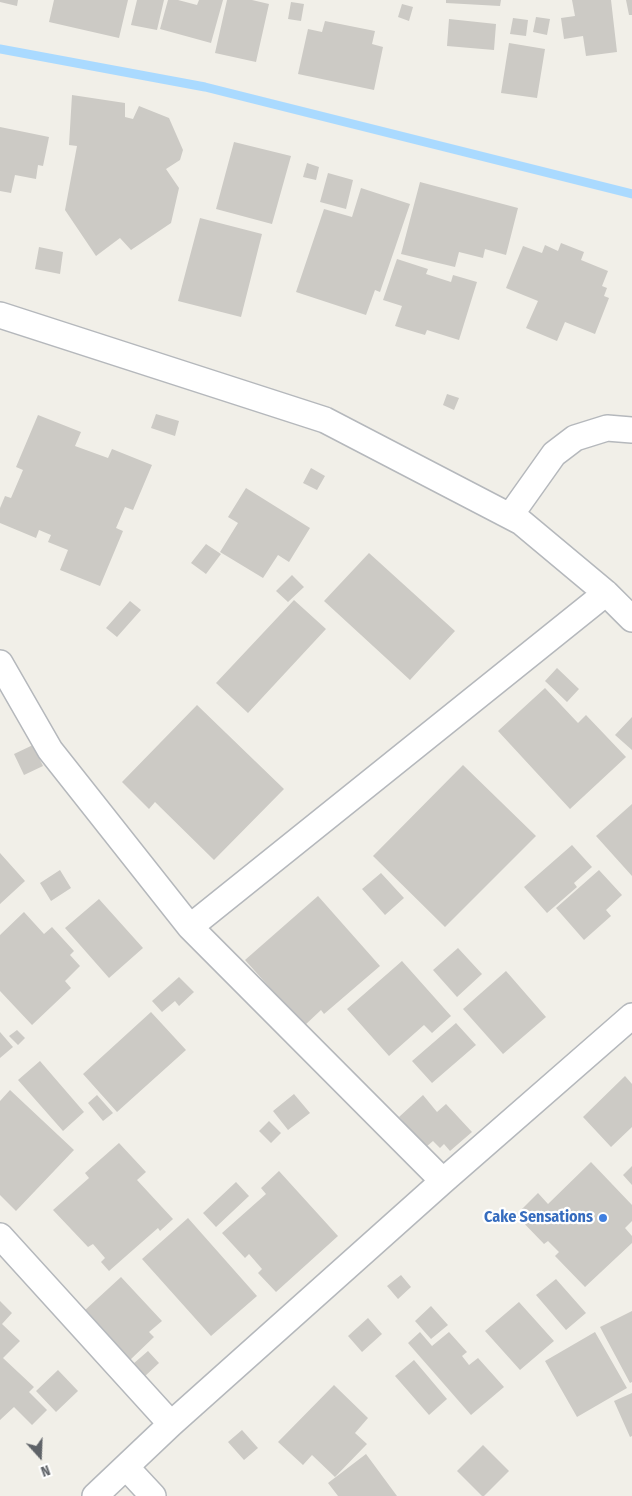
<!DOCTYPE html>
<style>
body{margin:0}
#map{position:relative;width:632px;height:1496px;overflow:hidden;background:#f1efe8;font-family:"Fira Sans Condensed",sans-serif}
canvas{display:block}
.north{position:absolute;left:15px;top:1431px;width:50px;height:50px;-webkit-text-stroke:4px #fff;paint-order:stroke;rotate:160deg;font-size:14px;font-weight:700;line-height:20px;text-align:center;color:#5f6368}
.north::after{content:'';display:block;margin:auto;width:18px;height:22px;background:#5f6368;clip-path:polygon(50% 0,100% 100%,50% 72%,0 100%)}
</style>
<div id="map">
<canvas width="632" height="1496"></canvas>
<div class="north">N</div>
</div>
<script>
const g = document.querySelector('canvas').getContext('2d');
g.lineJoin = 'round';
const poly = rows => new Path2D(rows.map(r => 'M' + r).join(''));
function trace(path, color, width, dash) { g.strokeStyle = color; g.lineWidth = width; g.lineCap = dash ? 'butt' : 'round'; g.setLineDash(dash || []); g.stroke(path); }
function fill(path, color) { g.fillStyle = color; g.fill(path, 'evenodd'); }
function write(font, color, halo, rows, align = 'center') {
  g.font = font + ' "Fira Sans Condensed",sans-serif'; g.lineWidth = 4.5; g.setLineDash([]); g.textBaseline = 'middle'; g.strokeStyle = halo; g.fillStyle = color; for (const [text, x, y, turn = 0] of rows) {
    g.save(); g.translate(x, y); g.rotate((+turn || 0) * Math.PI / 180); g.textAlign = isNaN(turn) ? turn : align; if (halo) g.strokeText(text, 0, 0); g.fillText(text, 0, 0); g.restore();
  }
}
const stream = poly([
 [0,49,205,87,632,194]
]);
const building = poly([
 [0,0,18,0,17,6,0,2],
 [54,0,128,0,119,38,49,22],
 [137,0,164,0,157,30,131,25],
 [168,0,178,0,197,5,199,0,223,0,211,43,160,29],
 [227,0,252,0,269,4,256,62,215,53],
 [446,0,501,0,500,6,446,3],
 [572,0,611,0,617,52,586,56,583,36,564,39,561,18,575,16],
 [626,0,632,0,632,15,629,15],
 [291,2,304,4,301,21,288,19],
 [402,4,413,7,409,21,398,17],
 [536,17,550,19,547,35,533,32],
 [513,18,528,20,526,36,510,34],
 [449,19,496,24,494,50,447,46],
 [325,21,375,31,372,44,383,47,374,90,298,74,308,29,322,32],
 [509,43,545,49,537,98,501,93],
 [72,95,125,103,125,117,133,119,139,106,169,118,183,150,180,160,166,169,179,188,171,223,131,250,120,238,96,256,65,210,77,146,69,145],
 [0,127,49,137,43,166,38,165,36,179,15,175,11,193,0,191],
 [234,142,291,156,272,224,216,209],
 [307,163,319,167,316,180,303,177],
 [328,173,353,180,346,209,320,202],
 [420,182,518,208,506,255,485,249,483,258,459,252,455,267,401,254],
 [361,188,410,204,380,292,375,290,366,315,296,292,324,209,352,217],
 [200,218,262,234,241,317,178,301],
 [561,243,584,252,581,260,608,271,602,286,607,288,604,296,609,298,595,334,565,322,557,341,526,328,538,301,506,288,523,246,542,253,545,245,558,251],
 [39,247,63,252,60,274,35,269],
 [397,259,428,269,426,274,451,282,453,275,477,282,459,340,427,330,425,335,395,326,402,306,383,300],
 [447,394,459,398,454,410,443,405],
 [156,414,179,421,175,436,151,428],
 [38,415,81,432,75,446,108,458,112,449,152,465,133,510,125,507,116,528,123,531,100,586,60,570,68,550,48,542,51,535,39,530,36,538,0,523,0,508,5,496,11,498,23,470,16,467],
 [311,468,325,476,317,490,303,483],
 [246,488,310,528,289,562,278,555,263,578,220,552,238,523,228,517],
 [206,544,221,554,206,574,191,563],
 [369,553,455,631,410,680,324,601],
 [292,575,304,587,288,602,276,591],
 [294,600,326,629,248,713,216,683],
 [130,601,141,610,117,637,106,628],
 [557,668,579,689,567,702,545,681],
 [545,688,578,723,586,715,626,757,570,809,498,731],
 [197,705,284,789,214,860,155,802,149,809,122,782],
 [632,717,632,750,615,735],
 [33,745,43,766,24,775,14,754],
 [463,765,536,836,445,927,373,856],
 [632,804,632,876,596,836],
 [572,845,592,867,574,883,577,887,547,913,524,887],
 [0,853,25,881,0,904],
 [60,870,71,888,51,901,40,883],
 [599,870,622,895,606,910,611,916,584,940,556,908],
 [381,873,404,898,385,915,362,889],
 [318,896,380,966,324,1014,321,1010,304,1026,245,960],
 [99,899,143,948,109,978,65,928],
 [24,912,44,934,52,927,74,951,70,955,80,966,65,981,71,988,32,1025,0,991,0,935],
 [458,948,482,974,457,997,433,970],
 [402,961,451,1016,432,1033,424,1025,389,1056,347,1009],
 [506,971,546,1017,503,1054,463,1009],
 [179,977,194,992,179,1006,175,1001,162,1012,152,1001],
 [151,1012,186,1050,117,1112,83,1074],
 [456,1023,476,1045,432,1083,412,1061],
 [17,1030,25,1038,18,1045,9,1036],
 [0,1032,13,1047,0,1058],
 [40,1061,84,1112,63,1131,18,1080],
 [625,1076,632,1084,632,1127,611,1147,583,1117],
 [10,1090,74,1150,16,1211,0,1195,0,1101],
 [294,1094,310,1113,288,1130,273,1111],
 [97,1095,113,1113,103,1121,88,1103],
 [423,1095,437,1112,446,1104,472,1132,450,1151,444,1144,440,1148,433,1141,426,1147,399,1117],
 [269,1121,281,1133,271,1143,259,1131],
 [119,1143,146,1172,137,1180,173,1219,160,1231,158,1228,109,1271,101,1262,105,1258,93,1244,88,1247,53,1210,89,1178,85,1173],
 [591,1162,632,1205,632,1221,625,1228,632,1236,632,1243,585,1287,555,1256,559,1252,548,1241,544,1244,516,1215,538,1193,548,1204],
 [632,1166,632,1185,623,1175],
 [279,1171,338,1236,276,1292,258,1273,262,1269,249,1254,245,1258,222,1233,266,1194,261,1188],
 [236,1182,249,1196,216,1227,203,1213],
 [188,1218,257,1296,211,1336,142,1259],
 [401,1275,411,1287,398,1299,387,1286],
 [121,1277,162,1321,149,1332,154,1337,130,1360,84,1311],
 [556,1279,586,1313,566,1330,536,1295],
 [0,1301,12,1313,2,1324,20,1341,3,1358,34,1387,29,1392,47,1410,32,1425,14,1407,0,1420],
 [519,1302,554,1341,520,1370,485,1331],
 [431,1306,448,1325,431,1339,415,1321],
 [632,1311,632,1382,630,1383,600,1327],
 [368,1318,382,1334,362,1352,348,1336],
 [420,1332,432,1346,449,1332,467,1352,462,1356,469,1365,478,1358,504,1387,471,1415,408,1343],
 [595,1332,627,1388,577,1417,545,1361],
 [148,1351,159,1363,144,1377,133,1364],
 [414,1360,447,1399,429,1415,395,1376],
 [58,1370,78,1391,56,1412,36,1391],
 [334,1385,368,1418,355,1433,367,1444,335,1477,312,1455,303,1465,278,1442],
 [632,1393,632,1436,630,1437,614,1401],
 [242,1430,258,1448,244,1460,228,1442],
 [483,1445,509,1471,484,1496,482,1496,457,1471],
 [366,1454,397,1496,338,1496,328,1483]
]);
const minor = poly([
 [0,315,325,420,521,522,606,593,632,619],
 [510,516,554,454,575,438,607,428,632,430],
 [0,663,50,750,190,927,443,1181],
 [190,927,606,593],
 [0,1236,171,1424],
 [126,1467,153,1496],
 [95,1496,171,1424,443,1181,632,1016]
]);
const markers = [
 [603,1218,5,"#3f7fe0"]
];
const shopNames = [
 ["Cake Sensations",593,1218]
];
trace(stream, '#aadaff', 9);
fill(building, '#cccac5');
trace(minor, '#b5b8bc', 28);
trace(minor, '#fff', 25);
for (const [x, y, r, color] of markers) { const dot = new Path2D(); dot.arc(x, y, r, 0, 2 * Math.PI); g.fillStyle = color; g.fill(dot); trace(dot, '#fff', 2); }
write('bold 16px', '#366cbe', '#fff', shopNames, 'right');
</script>
